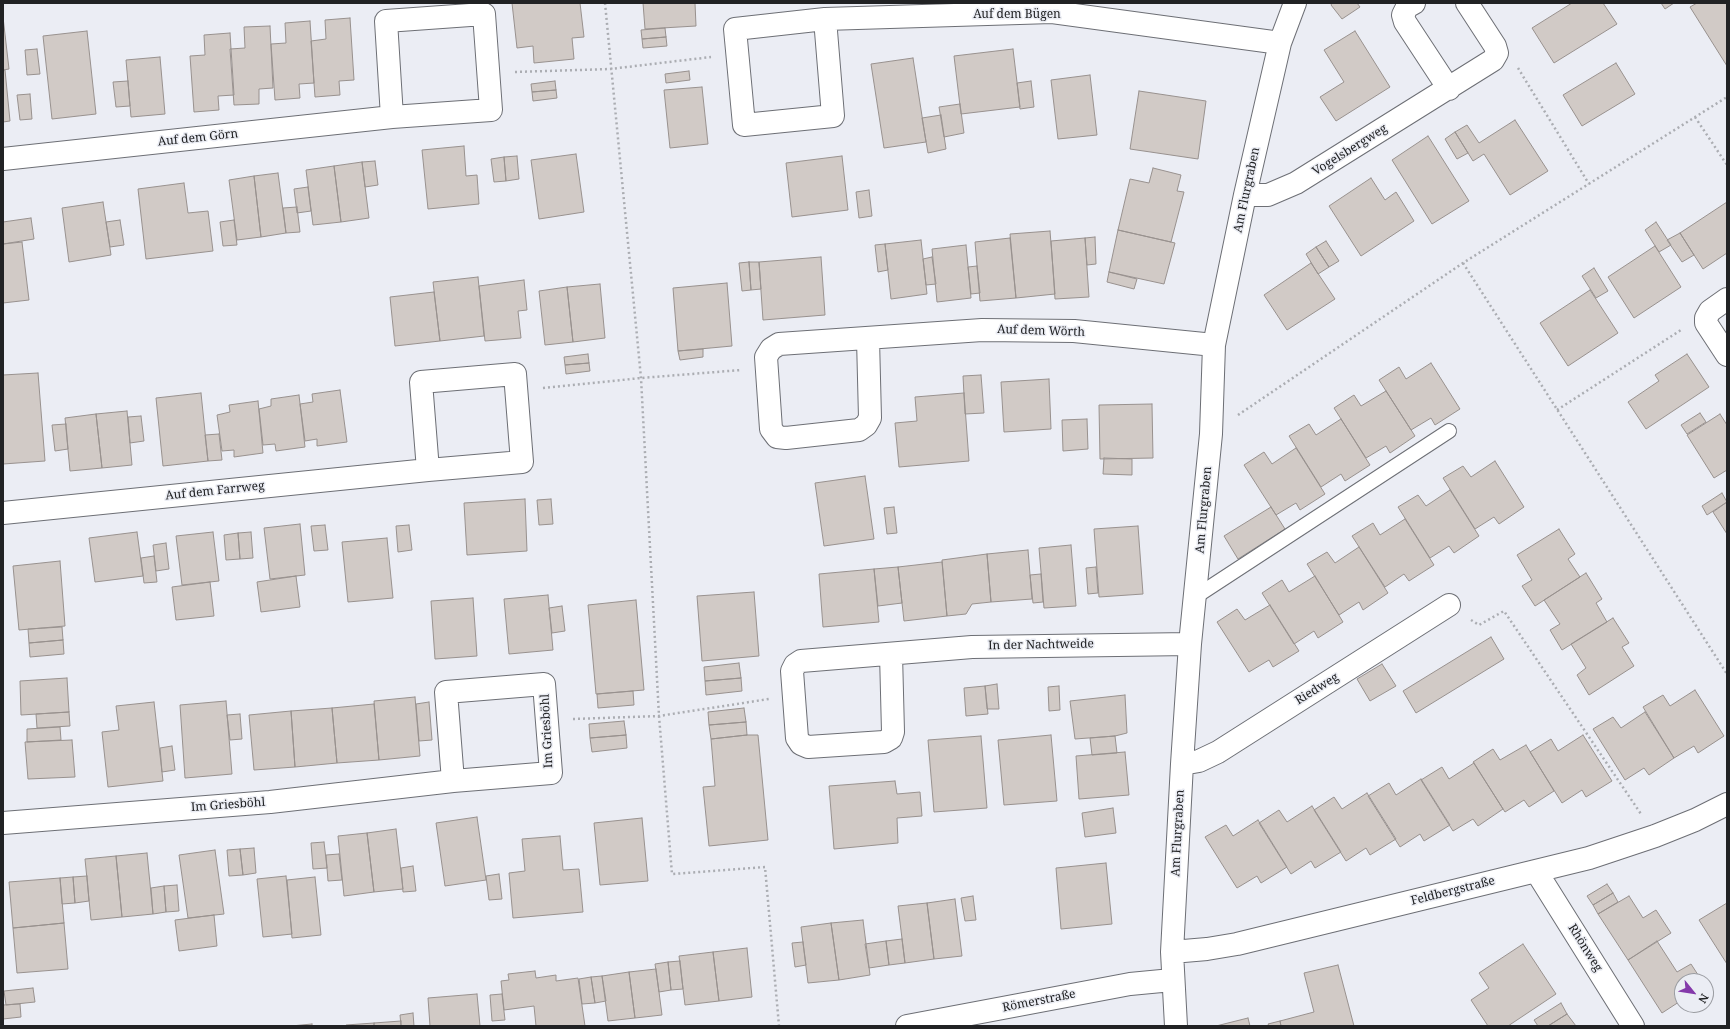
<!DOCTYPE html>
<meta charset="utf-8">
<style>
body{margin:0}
#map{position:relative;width:1730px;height:1029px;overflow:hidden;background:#ebedf4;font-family:"Noto Serif",serif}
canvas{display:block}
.frame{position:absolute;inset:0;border:4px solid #212224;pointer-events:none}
.north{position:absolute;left:1674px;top:973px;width:40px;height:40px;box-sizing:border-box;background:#ebedf4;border:1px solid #9a9ca1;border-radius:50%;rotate:120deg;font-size:11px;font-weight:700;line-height:16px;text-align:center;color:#212224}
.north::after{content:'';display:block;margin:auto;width:14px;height:18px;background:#8439aa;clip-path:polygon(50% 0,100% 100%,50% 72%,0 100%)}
</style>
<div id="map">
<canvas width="1730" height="1029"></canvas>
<div class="frame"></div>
<div class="north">N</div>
</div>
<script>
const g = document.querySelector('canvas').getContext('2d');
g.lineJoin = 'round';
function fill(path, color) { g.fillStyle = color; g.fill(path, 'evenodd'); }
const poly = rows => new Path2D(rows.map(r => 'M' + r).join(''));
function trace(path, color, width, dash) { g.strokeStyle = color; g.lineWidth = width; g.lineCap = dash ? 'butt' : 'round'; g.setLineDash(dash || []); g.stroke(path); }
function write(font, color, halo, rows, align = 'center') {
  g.font = font + ' "Noto Serif",serif'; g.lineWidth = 3; g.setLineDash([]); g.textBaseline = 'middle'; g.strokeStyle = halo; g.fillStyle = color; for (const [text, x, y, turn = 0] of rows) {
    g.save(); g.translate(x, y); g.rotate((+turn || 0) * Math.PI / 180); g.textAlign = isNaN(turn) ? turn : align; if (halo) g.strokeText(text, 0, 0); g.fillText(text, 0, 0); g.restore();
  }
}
const building = poly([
 [512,3,580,3,584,37,572,38,574,59,534,63,533,46,517,48,512,3],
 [643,3,695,3,696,26,645,29,643,3],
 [1332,3,1357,3,1360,7,1342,19,1331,5,1332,3],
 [1572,3,1603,3,1617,24,1554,63,1532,28,1572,3],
 [1661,3,1674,3,1665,9,1661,3],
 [1697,3,1727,3,1727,66,1690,7,1697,3],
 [3,17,9,69,3,70,3,17],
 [350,18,354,80,339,81,340,95,315,97,311,41,326,39,325,20,350,18],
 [310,21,314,83,299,84,300,98,275,100,271,44,286,43,285,23,310,21],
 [270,26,273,88,259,89,259,104,234,105,230,49,245,48,244,27,270,26],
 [665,28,666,37,642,39,641,30,665,28],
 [87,31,96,114,52,119,43,36,87,31],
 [1355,31,1390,87,1336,121,1320,97,1344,82,1324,50,1355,31],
 [230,33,234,95,218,96,219,110,194,112,190,56,205,55,204,35,230,33],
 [666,37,667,46,643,48,642,39,666,37],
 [37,49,40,74,27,75,25,50,37,49],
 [1013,49,1020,107,961,114,954,56,1013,49],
 [160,57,165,114,131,117,126,60,160,57],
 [913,58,926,142,884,148,871,64,913,58],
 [1616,63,1635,94,1582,126,1563,95,1616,63],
 [3,70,5,70,10,121,3,122,3,70],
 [689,71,690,80,666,83,665,74,689,71],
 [1090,75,1097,135,1058,139,1051,80,1090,75],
 [128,81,130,106,116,107,113,82,128,81],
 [555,81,556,90,532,92,531,84,555,81],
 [1031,81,1034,107,1020,109,1017,83,1031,81],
 [702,87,708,144,670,148,664,90,702,87],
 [556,90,557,98,533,101,532,92,556,90],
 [1139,91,1206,101,1198,159,1130,149,1139,91],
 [30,94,32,119,20,120,17,95,30,94],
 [960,104,964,133,944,137,939,107,960,104],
 [941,115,946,149,928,153,922,118,941,115],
 [1515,120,1548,171,1510,195,1484,154,1473,161,1455,132,1467,125,1479,143,1515,120],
 [1455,132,1468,153,1457,159,1445,139,1455,132],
 [1428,136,1469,201,1432,224,1392,160,1428,136],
 [464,146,466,176,477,175,479,204,428,209,422,150,464,146],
 [576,154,584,212,539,219,531,160,576,154],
 [517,156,519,179,506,181,504,157,517,156],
 [842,156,848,210,792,217,786,163,842,156],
 [504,157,506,181,494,182,491,159,504,157],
 [375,161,378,185,365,187,362,162,375,161],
 [362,162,369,218,341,222,334,166,362,162],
 [334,166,341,222,313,225,306,170,334,166],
 [1153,168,1181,175,1177,191,1184,192,1171,242,1118,230,1130,179,1149,183,1153,168],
 [278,173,286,233,261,237,254,176,278,173],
 [254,176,261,237,237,240,229,180,254,176],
 [1371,178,1385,200,1396,192,1414,221,1361,256,1329,206,1371,178],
 [184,183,188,213,208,211,213,251,146,259,138,189,184,183],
 [308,187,311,211,297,213,294,189,308,187],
 [869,190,872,216,859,218,856,192,869,190],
 [103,202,111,255,69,262,62,208,103,202],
 [1727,202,1727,253,1703,269,1680,233,1727,202],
 [297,207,300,232,286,233,283,208,297,207],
 [31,218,34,239,3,244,3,222,31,218],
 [120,220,124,245,110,247,106,222,120,220],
 [234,220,237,245,223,246,220,222,234,220],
 [1656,222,1671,245,1659,252,1645,230,1656,222],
 [1118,230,1175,243,1164,284,1109,272,1118,230],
 [1050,231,1055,294,1016,298,1010,234,1050,231],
 [1680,233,1694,255,1682,262,1667,240,1680,233],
 [1095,237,1096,264,1087,265,1085,238,1095,237],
 [1010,238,1016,298,980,301,975,242,1010,238],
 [1085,238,1089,297,1055,299,1051,241,1085,238],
 [921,240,927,294,891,299,885,244,921,240],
 [1326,241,1339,261,1329,267,1316,247,1326,241],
 [22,242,29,300,3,303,3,244,22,242],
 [885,244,888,270,878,272,875,245,885,244],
 [966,245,971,298,937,302,932,249,966,245],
 [1655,246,1681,287,1634,318,1608,277,1655,246],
 [1316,247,1329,267,1318,274,1306,254,1316,247],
 [821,257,825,315,763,320,759,262,821,257],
 [932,257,936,284,926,285,923,259,932,257],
 [749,262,751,290,742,291,739,263,749,262],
 [749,262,759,262,761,289,751,290,749,262],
 [1311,263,1335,299,1287,330,1264,295,1311,263],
 [977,266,980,293,971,294,968,267,977,266],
 [1594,268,1608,291,1596,298,1582,276,1594,268],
 [1109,272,1137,279,1134,289,1107,282,1109,272],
 [478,277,484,336,440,341,433,282,478,277],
 [524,280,527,310,518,311,521,338,485,341,479,286,524,280],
 [727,283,732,346,678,351,673,288,727,283],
 [600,284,605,338,573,342,567,287,600,284],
 [567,287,573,342,545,345,539,291,567,287],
 [1590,290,1618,333,1568,366,1540,323,1590,290],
 [434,292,440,341,395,346,390,297,434,292],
 [703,349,703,357,680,360,678,351,703,349],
 [588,354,589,363,565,365,564,357,588,354],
 [1687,354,1709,387,1646,429,1628,402,1659,381,1655,375,1687,354],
 [589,363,590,371,566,374,565,365,589,363],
 [1431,363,1460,409,1435,425,1431,418,1411,430,1379,380,1399,367,1406,379,1431,363],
 [38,373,45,461,3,464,3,375,38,373],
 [981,375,984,413,965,414,963,376,981,375],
 [1049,379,1051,429,1004,432,1001,382,1049,379],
 [340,390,347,442,317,446,317,439,305,441,300,404,313,402,312,394,340,390],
 [1386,391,1415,436,1390,453,1386,446,1366,458,1334,408,1354,395,1361,406,1386,391],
 [201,393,208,461,163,466,156,398,201,393],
 [964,393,969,461,899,467,895,423,917,421,915,397,964,393],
 [299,395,305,447,276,451,275,444,263,445,259,409,271,406,271,399,299,395],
 [258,401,263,453,234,457,234,450,222,451,217,415,230,412,229,405,258,401],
 [1152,404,1153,458,1100,459,1099,405,1152,404],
 [127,411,132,465,102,468,96,414,127,411],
 [1700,413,1706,422,1687,434,1681,425,1700,413],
 [96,414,102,468,70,471,65,418,96,414],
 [1720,414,1727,425,1727,470,1714,478,1687,435,1720,414],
 [141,416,144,441,130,443,128,417,141,416],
 [1087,419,1088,449,1063,451,1062,420,1087,419],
 [1341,419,1370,465,1345,481,1341,474,1321,487,1289,436,1309,424,1316,435,1341,419],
 [66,424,68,449,55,451,52,425,66,424],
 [219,434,222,460,208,461,205,435,219,434],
 [1296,448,1325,494,1300,510,1296,503,1276,515,1244,465,1264,452,1272,464,1296,448],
 [1104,458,1132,459,1132,475,1103,474,1104,458],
 [1495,461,1524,507,1499,524,1494,517,1475,529,1443,478,1463,466,1471,477,1495,461],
 [865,476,874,539,824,546,815,483,865,476],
 [1450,490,1479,536,1454,553,1449,546,1430,558,1398,507,1418,495,1426,506,1450,490],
 [1722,493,1727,502,1707,515,1702,506,1722,493],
 [525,499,527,551,467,555,464,503,525,499],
 [551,499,553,524,539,525,537,500,551,499],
 [1727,502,1727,534,1713,512,1727,502],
 [894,507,897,533,887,534,884,508,894,507],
 [1271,507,1285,529,1238,559,1224,536,1271,507],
 [1405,519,1434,565,1409,581,1404,574,1385,587,1352,536,1373,523,1380,535,1405,519],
 [300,524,305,575,270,579,264,528,300,524],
 [325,525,328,550,314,551,311,526,325,525],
 [409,525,412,550,398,552,396,526,409,525],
 [1138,526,1143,594,1099,597,1094,529,1138,526],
 [1559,529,1575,554,1568,559,1580,577,1535,606,1522,586,1532,580,1517,555,1559,529],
 [137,532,143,576,95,582,89,538,137,532],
 [213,532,219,581,182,585,176,536,213,532],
 [251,532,253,558,240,559,238,533,251,532],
 [238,533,240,559,226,560,224,535,238,533],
 [387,538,393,598,348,602,342,542,387,538],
 [166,543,169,569,156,571,153,545,166,543],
 [1071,545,1076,606,1044,608,1039,548,1071,545],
 [1359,547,1388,593,1363,610,1359,602,1339,615,1307,564,1327,552,1335,563,1359,547],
 [1028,550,1032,599,991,602,987,554,1028,550],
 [987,554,991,602,972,604,966,614,947,616,942,560,987,554],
 [154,556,157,582,144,583,141,558,154,556],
 [60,561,65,626,19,630,13,566,60,561],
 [942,562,947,616,904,621,898,567,942,562],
 [898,567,902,603,878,606,874,569,898,567],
 [1096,567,1098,593,1088,594,1086,568,1096,567],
 [874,569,879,622,823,627,819,574,874,569],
 [1586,573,1602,599,1596,603,1607,622,1562,650,1550,630,1560,624,1544,600,1586,573],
 [1041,574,1043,602,1033,603,1030,575,1041,574],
 [296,576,300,607,261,612,257,582,296,576],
 [1315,576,1343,622,1318,638,1314,631,1294,644,1262,593,1282,580,1289,592,1315,576],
 [210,582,214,616,176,620,172,587,210,582],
 [754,592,759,656,702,661,697,596,754,592],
 [548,595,553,650,509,654,504,599,548,595],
 [473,598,477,656,435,659,431,601,473,598],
 [636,600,644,690,596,694,588,605,636,600],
 [1270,605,1299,651,1273,667,1269,660,1249,672,1217,622,1237,609,1245,620,1270,605],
 [562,606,565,631,552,633,549,608,562,606],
 [1613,618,1629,643,1622,647,1634,666,1589,695,1577,675,1586,668,1571,644,1613,618],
 [62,627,63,640,29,643,28,629,62,627],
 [1491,637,1504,659,1416,713,1403,691,1491,637],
 [63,640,64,654,30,657,29,643,63,640],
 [739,663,741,678,705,681,704,667,739,663],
 [1382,664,1396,686,1370,701,1357,679,1382,664],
 [67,678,69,712,21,715,20,681,67,678],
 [741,678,742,691,706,695,705,681,741,678],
 [997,684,999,709,987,709,985,686,997,684],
 [985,686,988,714,966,716,964,688,985,686],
 [1059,686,1060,710,1049,711,1048,687,1059,686],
 [1695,690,1724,736,1698,753,1694,746,1674,758,1643,707,1663,695,1670,706,1695,690],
 [633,691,634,705,598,708,597,694,633,691],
 [1125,695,1127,733,1115,736,1075,739,1070,701,1125,695],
 [415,697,420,756,379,760,374,701,415,697],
 [226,701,232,774,185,778,180,705,226,701],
 [154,702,163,781,108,787,102,732,119,730,116,706,154,702],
 [429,702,432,740,419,741,416,704,429,702],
 [374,704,379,760,337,763,332,708,374,704],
 [332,708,337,763,295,767,291,711,332,708],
 [744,708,746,722,709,725,708,712,744,708],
 [291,711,295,767,254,770,249,715,291,711],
 [69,712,70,726,37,728,36,714,69,712],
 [1645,712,1674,758,1649,775,1644,768,1625,780,1593,729,1613,717,1621,728,1645,712],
 [240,714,242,739,230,740,227,715,240,714],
 [624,721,626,735,590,738,589,724,624,721],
 [746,722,747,735,711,739,709,725,746,722],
 [60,727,61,740,27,742,27,729,60,727],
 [626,735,627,748,592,752,590,738,626,735],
 [747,735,758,735,768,840,709,846,703,787,715,786,711,739,747,735],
 [1051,735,1057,801,1004,805,998,740,1051,735],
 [1583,735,1612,781,1586,797,1582,790,1562,803,1530,752,1551,739,1558,751,1583,735],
 [981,736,987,808,934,812,928,740,981,736],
 [1115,736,1117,753,1092,755,1090,738,1115,736],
 [72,740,75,777,28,779,25,742,72,740],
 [1526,745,1554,791,1529,807,1524,800,1505,812,1473,762,1493,749,1500,760,1526,745],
 [172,746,175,770,162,772,160,748,172,746],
 [1125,752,1129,795,1079,799,1076,756,1125,752],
 [1474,763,1503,809,1478,826,1473,819,1453,831,1421,780,1442,767,1449,779,1474,763],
 [1421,779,1450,825,1424,841,1420,834,1400,847,1368,796,1389,783,1396,795,1421,779],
 [895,781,897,794,920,792,922,816,897,818,898,843,834,849,829,786,895,781],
 [1367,793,1396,839,1370,855,1366,848,1346,861,1314,810,1334,797,1342,809,1367,793],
 [1312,806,1341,852,1315,868,1311,861,1291,874,1259,823,1279,810,1287,822,1312,806],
 [1113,808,1116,833,1085,837,1082,813,1113,808],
 [477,817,486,880,445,886,436,823,477,817],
 [642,818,648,881,600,885,594,823,642,818],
 [1258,820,1287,867,1261,883,1257,876,1237,888,1205,837,1226,825,1233,836,1258,820],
 [396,829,403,889,374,892,367,833,396,829],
 [367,833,374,892,344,896,338,836,367,833],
 [560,836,563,870,579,869,583,912,513,918,509,873,525,871,522,839,560,836],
 [324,842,327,868,313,869,311,843,324,842],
 [254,848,256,873,243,875,240,849,254,848],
 [240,849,243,875,229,876,227,850,240,849],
 [215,850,224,914,188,918,179,855,215,850],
 [147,853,153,914,122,917,116,856,147,853],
 [339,854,342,880,328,881,326,855,339,854],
 [116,856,122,917,91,920,85,859,116,856],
 [1106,863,1112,924,1061,929,1056,868,1106,863],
 [413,866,416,891,403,892,401,868,413,866],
 [499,874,502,899,489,900,486,876,499,874],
 [87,876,89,901,75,903,73,877,87,876],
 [286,876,292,934,263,937,257,879,286,876],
 [73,877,75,903,62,904,60,878,73,877],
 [315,877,321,935,292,938,287,880,315,877],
 [60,878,64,923,13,928,9,882,60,878],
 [1607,884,1613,893,1593,905,1587,896,1607,884],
 [177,885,179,911,166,912,164,886,177,885],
 [164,886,166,912,153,914,151,888,164,886],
 [1613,893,1618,902,1598,914,1593,905,1613,893],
 [973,896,976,920,965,921,961,898,973,896],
 [1629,896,1643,918,1656,910,1671,933,1628,960,1598,914,1629,896],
 [955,899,962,956,934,959,927,903,955,899],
 [927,903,934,959,905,963,898,906,927,903],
 [1727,903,1727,964,1699,920,1727,903],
 [214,915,217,946,179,951,175,920,214,915],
 [863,920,870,975,839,980,831,923,863,920],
 [64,923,68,969,17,973,13,928,64,923],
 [831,923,839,980,808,983,801,927,831,923],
 [902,939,905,963,889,965,886,941,902,939],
 [886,941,889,965,869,968,865,944,886,941],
 [1657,941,1677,972,1691,964,1702,981,1682,981,1682,1000,1662,1013,1628,960,1657,941],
 [803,942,806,965,795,967,792,943,803,942],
 [1523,944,1556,994,1508,1026,1488,1026,1471,1000,1489,988,1479,973,1523,944],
 [747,948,752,997,719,1001,713,952,747,948],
 [713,952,719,1001,685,1005,679,956,713,952],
 [680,961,683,989,671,990,668,962,680,961],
 [668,962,671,990,659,992,655,964,668,962],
 [1338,965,1354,1026,1281,1026,1280,1021,1314,1012,1304,973,1338,965],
 [656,969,662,1015,635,1018,629,972,656,969],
 [535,971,536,978,556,975,556,981,578,978,585,1026,536,1026,534,1006,504,1010,501,981,509,980,508,974,535,971],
 [629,972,635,1018,608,1021,602,976,629,972],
 [602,976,606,1001,595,1003,591,977,602,976],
 [591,977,595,1003,582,1004,579,979,591,977],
 [33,988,35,1002,6,1005,4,991,33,988],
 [477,994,480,1026,430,1026,428,998,477,994],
 [502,994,505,1020,492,1021,490,995,502,994],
 [1561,1003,1567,1014,1548,1026,1538,1026,1534,1020,1561,1003],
 [20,1004,21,1017,3,1019,3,1005,20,1004],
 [413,1013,414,1026,401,1026,400,1015,413,1013],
 [1567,1014,1576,1026,1548,1026,1567,1014],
 [1248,1018,1250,1026,1216,1026,1248,1018],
 [401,1021,401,1026,374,1026,374,1023,401,1021],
 [1280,1021,1281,1026,1269,1026,1268,1024,1280,1021],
 [374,1023,374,1026,346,1026,346,1025,374,1023],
 [312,1024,312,1026,291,1026,312,1024]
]);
const path = poly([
 [605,3,641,378,659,716,672,874,765,867,779,1026],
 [1518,68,1589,184],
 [515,72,610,69,711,57],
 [1695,117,1727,165],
 [1463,263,1727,674],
 [543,388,641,378,741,370],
 [1557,410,1681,330],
 [1238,415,1463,263,1727,97],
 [1471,620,1479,625,1504,611,1641,814],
 [573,719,659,716,769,699]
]);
const lane = poly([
 [1195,597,1449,431]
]);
const street = poly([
 [1414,3,1407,7,1403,15,1405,22,1449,89],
 [825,19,833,116,744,125,735,29,825,19,1052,12,1280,43],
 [3,159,392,117,491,110,484,14,386,21,392,117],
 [1245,195,1268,195,1296,183,1493,60,1497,53,1495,46,1467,3],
 [1727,299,1710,311,1706,318,1706,323,1727,355],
 [868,339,870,418,866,425,859,430,786,438,777,437,771,429,766,357,771,349,779,344,982,330,1074,331,1214,345],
 [515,374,522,462,428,470,421,382,515,374],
 [3,513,428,470],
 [891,654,893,732,891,738,884,742,808,747,801,744,797,738,792,671,795,665,801,661,972,647,1190,644],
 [1182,764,1199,761,1218,752,1449,605],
 [3,823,270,802,453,781,551,773,544,684,446,692,453,781],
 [1536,871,1633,1026],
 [1172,952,1207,949,1237,944,1589,858,1655,836,1695,820,1727,804],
 [907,1026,1130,984,1172,980],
 [1176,1026,1172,952,1182,764,1190,644,1211,434,1214,345,1245,195,1280,43,1295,3]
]);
const streetNames = [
 ["Auf dem Bügen",1017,15],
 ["Auf dem Görn",198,138,-6],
 ["Vogelsbergweg",1350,150,-32],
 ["Am Flurgraben",1247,190,-78],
 ["Auf dem Wörth",1041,331,2],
 ["Auf dem Farrweg",215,491,-6],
 ["Am Flurgraben",1204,510,-85],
 ["In der Nachtweide",1041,645,-1],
 ["Riedweg",1317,689,-32],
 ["Im Griesböhl",547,731,-93],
 ["Im Griesböhl",228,805,-4],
 ["Am Flurgraben",1178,833,-87],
 ["Feldbergstraße",1453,891,-14],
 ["Rhönweg",1585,948,58],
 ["Römerstraße",1039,1001,-11]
];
fill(building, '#d1cac6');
trace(building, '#98918e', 1);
trace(lane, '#6d6f75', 16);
trace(street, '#6d6f75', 24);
trace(path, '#abadb2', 2.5, [2, 3]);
trace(lane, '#fff', 14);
trace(street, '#fff', 22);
write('12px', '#212224', '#ebedf4', streetNames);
</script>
